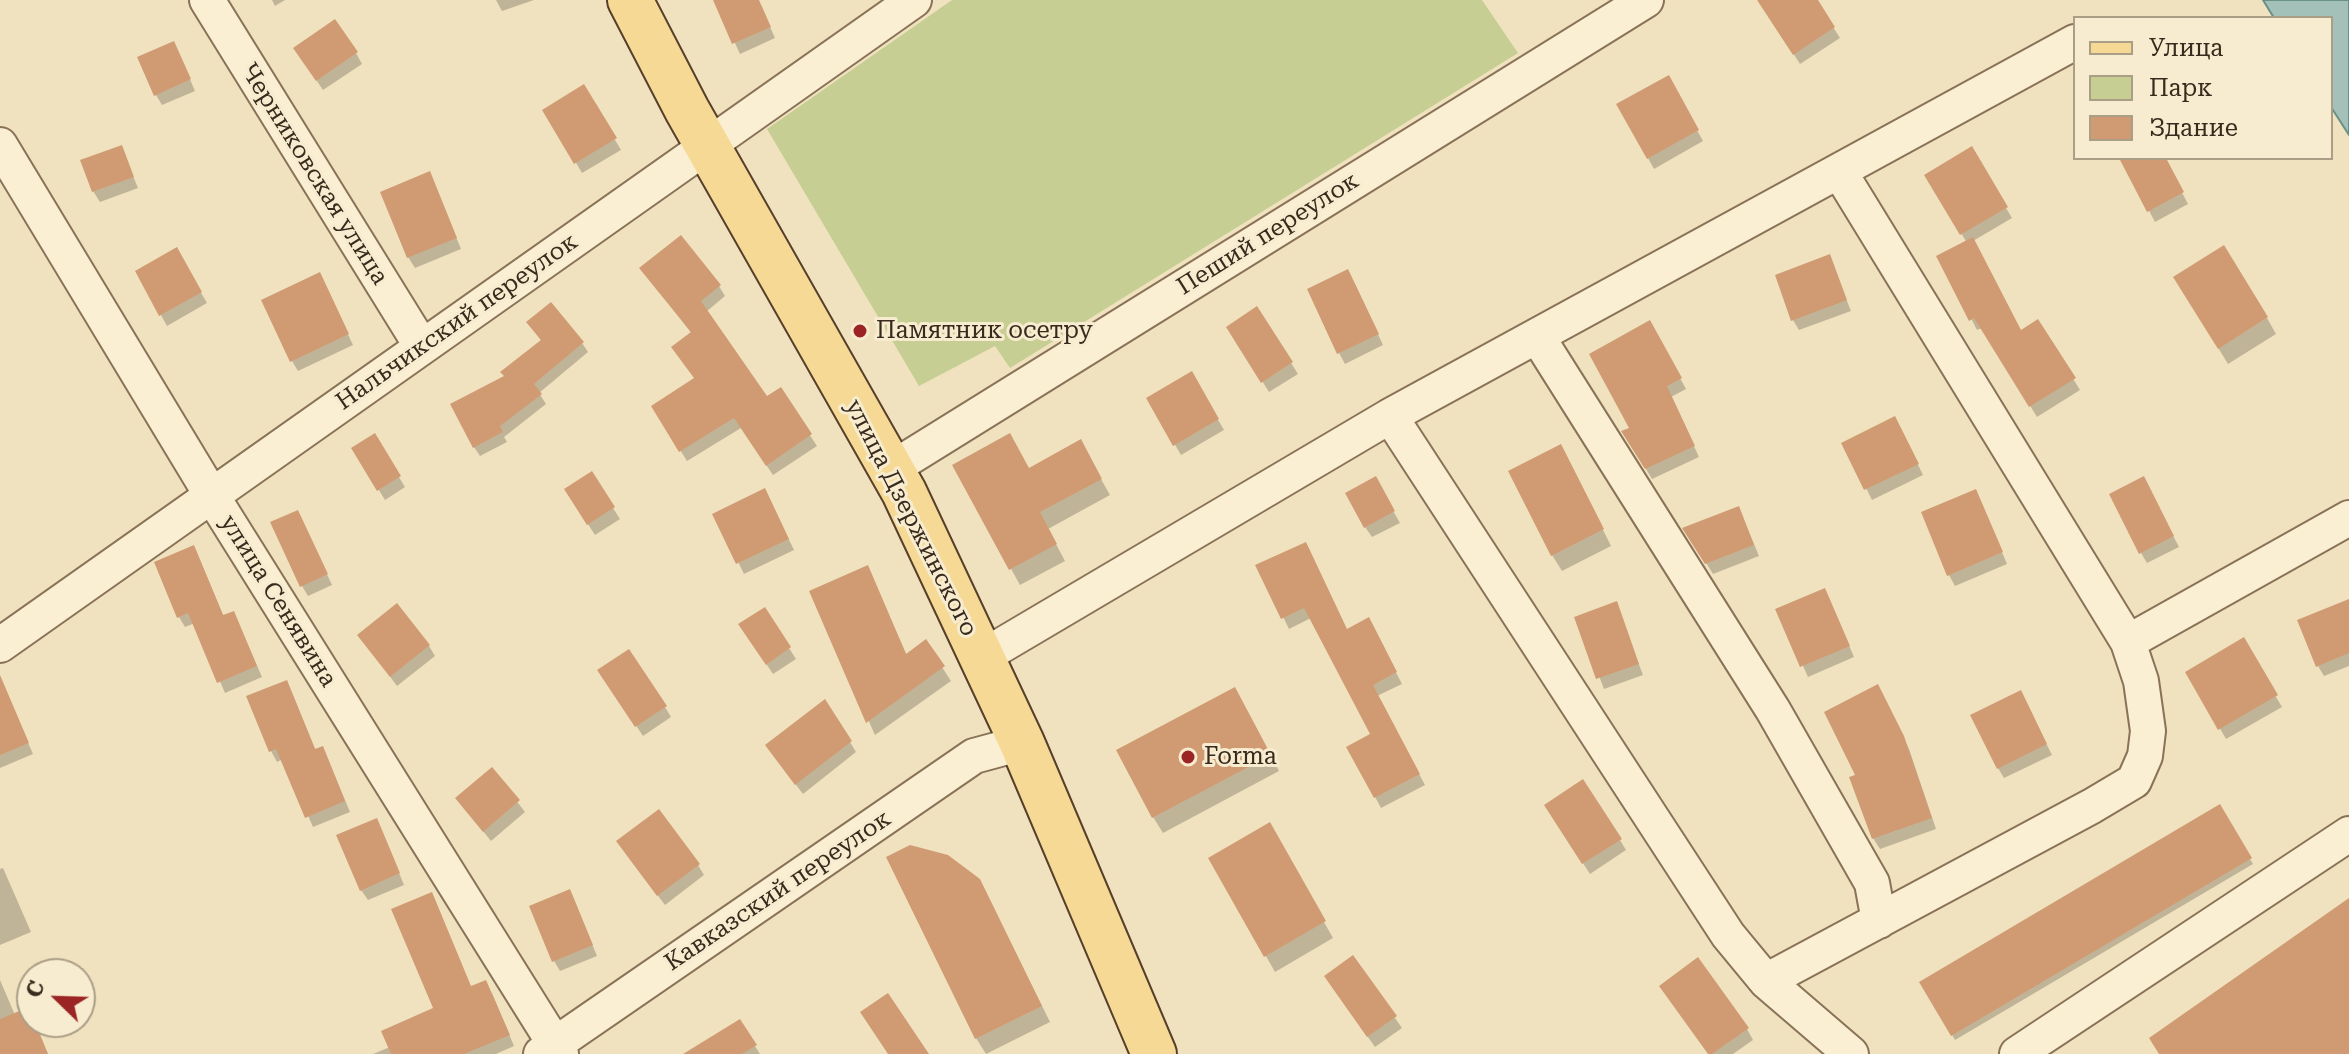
<!DOCTYPE html>
<meta charset="utf-8">
<style>
body{margin:0}
#map{position:relative;width:2349px;height:1054px;overflow:hidden;background:#f0e2bf;font-family:"Roboto Serif",serif}
canvas{display:block}
.legend{position:absolute;left:2073px;top:16px;width:260px;height:144px;box-sizing:border-box;background:#f7eccf;border:2px solid #ab9e87;margin:0;padding:10px 14px;list-style:none;font-size:24px;color:#382a1c}
.legend li{display:flex;align-items:center;gap:16px;height:40px}
.legend b{width:40px;border:2px solid #ab9e87}
.north{position:absolute;left:16px;top:958px;width:80px;height:80px;box-sizing:border-box;background:#f7eccf;border:2px solid #ab9e87;border-radius:50%;rotate:293deg;font-size:22px;font-weight:700;line-height:32px;text-align:center;color:#382a1c}
.north::after{content:'';display:block;margin:auto;width:28px;height:36px;background:#9b2524;clip-path:polygon(50% 0,100% 100%,50% 72%,0 100%)}
</style>
<div id="map">
<canvas width="2349" height="1054"></canvas>
<ul class="legend">
<li><b style="height:10px;background:#f5d995"></b>Улица</li>
<li><b style="height:22px;background:#c6ce93"></b>Парк</li>
<li><b style="height:22px;background:#d09b73"></b>Здание</li>
</ul>
<div class="north">С</div>
</div>
<script>
const g = document.querySelector('canvas').getContext('2d');
g.lineJoin = 'round';
function fill(path, color) { g.fillStyle = color; g.fill(path, 'evenodd'); }
const poly = rows => new Path2D(rows.map(r => 'M' + r).join(''));
function trace(path, color, width, dash) { g.strokeStyle = color; g.lineWidth = width; g.lineCap = dash ? 'butt' : 'round'; g.setLineDash(dash || []); g.stroke(path); }
function write(font, color, halo, rows, align = 'center') {
  g.font = font + ' "Roboto Serif",serif'; g.lineWidth = 6; g.setLineDash([]); g.textBaseline = 'middle'; g.strokeStyle = halo; g.fillStyle = color; for (const [text, x, y, turn = 0] of rows) {
    g.save(); g.translate(x, y); g.rotate((+turn || 0) * Math.PI / 180); g.textAlign = isNaN(turn) ? turn : align; if (halo) g.strokeText(text, 0, 0); g.fillText(text, 0, 0); g.restore();
  }
}
const green = poly([
 [952,0,1482,0,1518,53,1010,368,995,346,919,386,767,129]
]);
const water = poly([
 [2263,0,2349,0,2349,135,2331,107,2331,18,2274,18,2263,0]
]);
const shadow = poly([
 [272,0,285,0,275,6],
 [496,0,534,0,502,11],
 [720,0,758,0,775,38,740,54,716,2],
 [1763,0,1816,0,1840,38,1800,64,1767,12],
 [356,53,362,64,323,90,302,59],
 [179,54,195,91,162,105,156,95],
 [1668,78,1703,141,1654,169,1619,105],
 [584,87,621,150,582,173,545,110],
 [121,147,138,188,100,202,93,191],
 [1971,149,2012,218,1973,241,2020,333,2038,322,2080,390,2037,417,1982,328,1977,330,1939,256,1967,243,1927,175],
 [2121,158,2164,158,2188,204,2155,222],
 [430,174,461,249,415,268,408,257],
 [176,250,207,303,167,326,137,272],
 [1829,256,1851,311,1799,330,1793,320],
 [642,269,719,286,725,296,706,312,766,399,780,390,817,446,773,475,741,428,687,461,653,407,696,380,692,334],
 [1354,282,1383,345,1345,364,1339,353],
 [325,285,353,345,298,371,292,361],
 [2185,294,2267,318,2276,334,2228,364],
 [1257,309,1298,374,1269,392,1235,338],
 [529,323,582,343,588,352,539,393,546,404,504,437,507,442,480,456,474,447,506,377,542,342],
 [1650,323,1686,389,1671,397,1699,457,1652,479,1624,432,1632,428],
 [1191,374,1224,430,1181,455,1148,399],
 [1901,430,1923,475,1872,500,1844,444],
 [374,436,405,487,385,500,354,449],
 [1080,442,1110,495,1048,529,1065,561,1020,585,954,466,1029,470],
 [1570,463,1611,546,1562,571,1552,555],
 [1375,479,1400,523,1372,537,1365,527],
 [2149,490,2179,547,2147,563,2141,553],
 [573,501,613,508,620,519,595,535],
 [770,501,794,550,744,574,715,514],
 [1981,502,2007,564,1955,586,1949,575],
 [1739,508,1759,556,1713,574,1685,529],
 [303,523,332,585,308,596,302,586],
 [199,558,224,617,234,613,262,677,225,693,195,623,185,627,179,617],
 [1258,566,1347,631,1374,630,1402,684,1377,696,1425,785,1381,808,1349,748,1373,735,1311,618,1289,629],
 [874,581,907,656,926,642,951,681,875,735,811,592],
 [1830,601,1854,657,1808,677,1778,610],
 [2349,602,2349,666,2324,676,2318,666],
 [1616,604,1643,675,1604,689,1577,618],
 [764,609,796,659,773,674,747,635],
 [359,635,429,646,435,656,397,686],
 [2243,640,2282,707,2226,739,2188,672],
 [606,681,665,707,671,717,643,736],
 [5,690,33,754,0,768,0,692],
 [292,693,316,751,328,759,350,812,313,827,283,759,277,762,271,751],
 [1883,697,1909,749,1936,829,1880,849,1873,838,1858,776],
 [2026,703,2052,755,2004,778,1998,768],
 [1244,705,1279,771,1163,833,1153,817],
 [850,742,856,752,803,794,774,756],
 [492,769,525,812,491,841,457,799],
 [2219,807,2253,864,1955,1040,1922,983],
 [1552,816,1620,840,1626,850,1590,874],
 [1269,825,1333,938,1275,972,1210,858],
 [382,831,404,885,368,900,361,890],
 [625,852,698,865,704,875,665,905],
 [3,868,31,932,0,945,0,869],
 [988,897,1050,1022,986,1054,976,1038],
 [575,902,597,956,560,971,554,961],
 [1353,958,1402,1028,1375,1047,1332,987],
 [0,980,15,1015,28,1010,48,1054,3,1054,0,1047],
 [471,988,492,993,514,1046,496,1054,373,1054,390,1047,436,1009],
 [739,1021,760,1054,701,1054],
 [1747,1029,1753,1040,1733,1054,1709,1054]
]);
const building = poly([
 [713,0,759,0,771,27,732,44],
 [1757,0,1818,0,1835,27,1793,55],
 [335,19,358,52,316,81,293,48],
 [174,41,191,79,154,96,137,57],
 [1669,75,1699,130,1647,159,1616,104],
 [584,84,617,138,574,164,542,110],
 [122,145,134,177,92,192,80,160],
 [1972,146,2008,207,1960,235,1924,175],
 [2119,158,2166,158,2184,192,2147,212],
 [430,171,457,238,407,258,380,192],
 [681,235,721,285,701,301,767,396,781,387,812,434,766,466,734,418,679,452,651,406,694,378,671,347,691,332,639,268],
 [1973,237,2021,330,2038,319,2076,378,2029,407,1974,318,1969,321,1936,256],
 [2224,245,2268,317,2218,349,2173,277],
 [177,247,202,292,159,316,135,271],
 [1830,254,1847,300,1791,321,1775,275],
 [1348,269,1379,334,1337,354,1307,289],
 [320,272,349,334,290,362,261,300],
 [551,302,584,342,534,384,542,394,500,426,503,432,473,448,450,404,504,376,500,372,541,340,526,322],
 [1257,306,1293,362,1261,383,1226,327],
 [1650,320,1682,378,1667,386,1695,446,1645,469,1621,431,1629,428,1589,354],
 [1192,371,1219,419,1173,446,1146,398],
 [1895,416,1919,464,1864,490,1841,443],
 [375,433,401,476,377,491,351,448],
 [1010,433,1029,468,1081,439,1102,479,1040,512,1057,544,1009,570,952,465],
 [1561,444,1604,529,1551,556,1508,471],
 [592,471,615,507,587,525,564,489],
 [1376,476,1395,511,1364,528,1345,493],
 [2144,476,2174,536,2139,554,2109,494],
 [765,488,789,539,736,564,712,514],
 [1976,489,2003,552,1947,576,1921,512],
 [1739,506,1754,545,1705,564,1682,528],
 [298,510,328,574,300,587,270,522],
 [1306,542,1347,629,1369,617,1397,672,1373,685,1420,774,1374,798,1346,747,1370,734,1304,608,1281,619,1255,565],
 [194,545,223,615,234,611,257,666,217,683,188,613,177,618,154,562],
 [868,565,906,654,926,639,945,666,866,723,809,591],
 [1825,588,1850,646,1800,667,1775,609],
 [2349,599,2349,653,2316,667,2297,620],
 [1617,601,1639,664,1596,679,1574,617],
 [397,603,430,645,390,677,357,635],
 [765,607,791,647,766,665,738,624],
 [2244,637,2278,695,2218,730,2185,672],
 [629,649,667,706,635,727,597,670],
 [0,675,29,743,0,755],
 [287,680,315,749,323,746,345,801,305,818,276,749,269,752,246,696],
 [1878,684,1904,736,1932,818,1872,839,1849,777,1855,775,1824,712],
 [1235,687,1271,755,1152,818,1116,750],
 [2021,690,2047,744,1997,769,1970,715],
 [825,699,852,741,795,785,765,745],
 [492,767,520,800,483,832,455,798],
 [1583,779,1622,839,1582,864,1544,805],
 [2220,804,2252,858,1951,1036,1919,982],
 [659,809,700,864,657,896,616,841],
 [377,818,400,873,360,891,336,835],
 [1270,822,1326,921,1264,957,1208,858],
 [910,845,948,855,980,879,1042,1006,975,1039,886,857],
 [570,889,593,945,552,962,529,906],
 [432,892,471,986,486,980,510,1035,464,1054,391,1054,381,1031,433,1008,391,909],
 [2349,898,2349,1054,2159,1054,2149,1038],
 [1353,955,1397,1016,1367,1037,1324,976],
 [1698,957,1749,1028,1712,1054,1708,1054,1659,986],
 [888,993,929,1054,888,1054,860,1012],
 [29,1007,32,1022,35,1022,48,1054,0,1054,0,1019],
 [740,1019,757,1045,742,1054,683,1054]
]);
const minor = poly([
 [207,0,422,347],
 [0,145,212,496,561,1054],
 [1537,336,1773,710,1872,883,1879,921],
 [1390,416,1728,935,1766,981,1851,1054],
 [891,469,1646,0],
 [2128,642,2349,518],
 [0,645,914,0],
 [982,657,1390,416,2075,42],
 [1766,981,2092,806,2134,781,2145,756,2148,731,2141,681,2128,642,1839,171],
 [541,1054,974,756,1022,743],
 [2017,1054,2349,834]
]);
const major = poly([
 [630,0,687,110,904,492,1022,743,1154,1054]
]);
const markers = [
 [860,331,8,"#9b2524"],
 [1188,757,8,"#9b2524"]
];
const streetNames = [
 ["Черниковская улица",314,174,58],
 ["Пеший переулок",1268,234,-32],
 ["Нальчикский переулок",457,322,-35],
 ["улица Дзержинского",911,518,63],
 ["улица Сенявина",278,601,58],
 ["Кавказский переулок",778,891,-34]
];
const poiNames = [
 ["Памятник осетру",876,331],
 ["Forma",1204,757]
];
fill(green, '#c6ce93');
fill(water, '#a3c1b9');
trace(water, '#699087', 2);
fill(shadow, '#0003');
fill(building, '#d09b73');
trace(minor, '#897257', 38);
trace(major, '#57402b', 48);
trace(minor, '#faefd3', 34);
trace(major, '#f5d995', 44);
for (const [x, y, r, color] of markers) { const dot = new Path2D(); dot.arc(x, y, r, 0, 2 * Math.PI); g.fillStyle = color; g.fill(dot); trace(dot, '#f7eccf', 3); }
write('24px', '#382a1c', '#f7eccf', streetNames);
write('24px', '#382a1c', '#f7eccf', poiNames, 'left');
</script>
